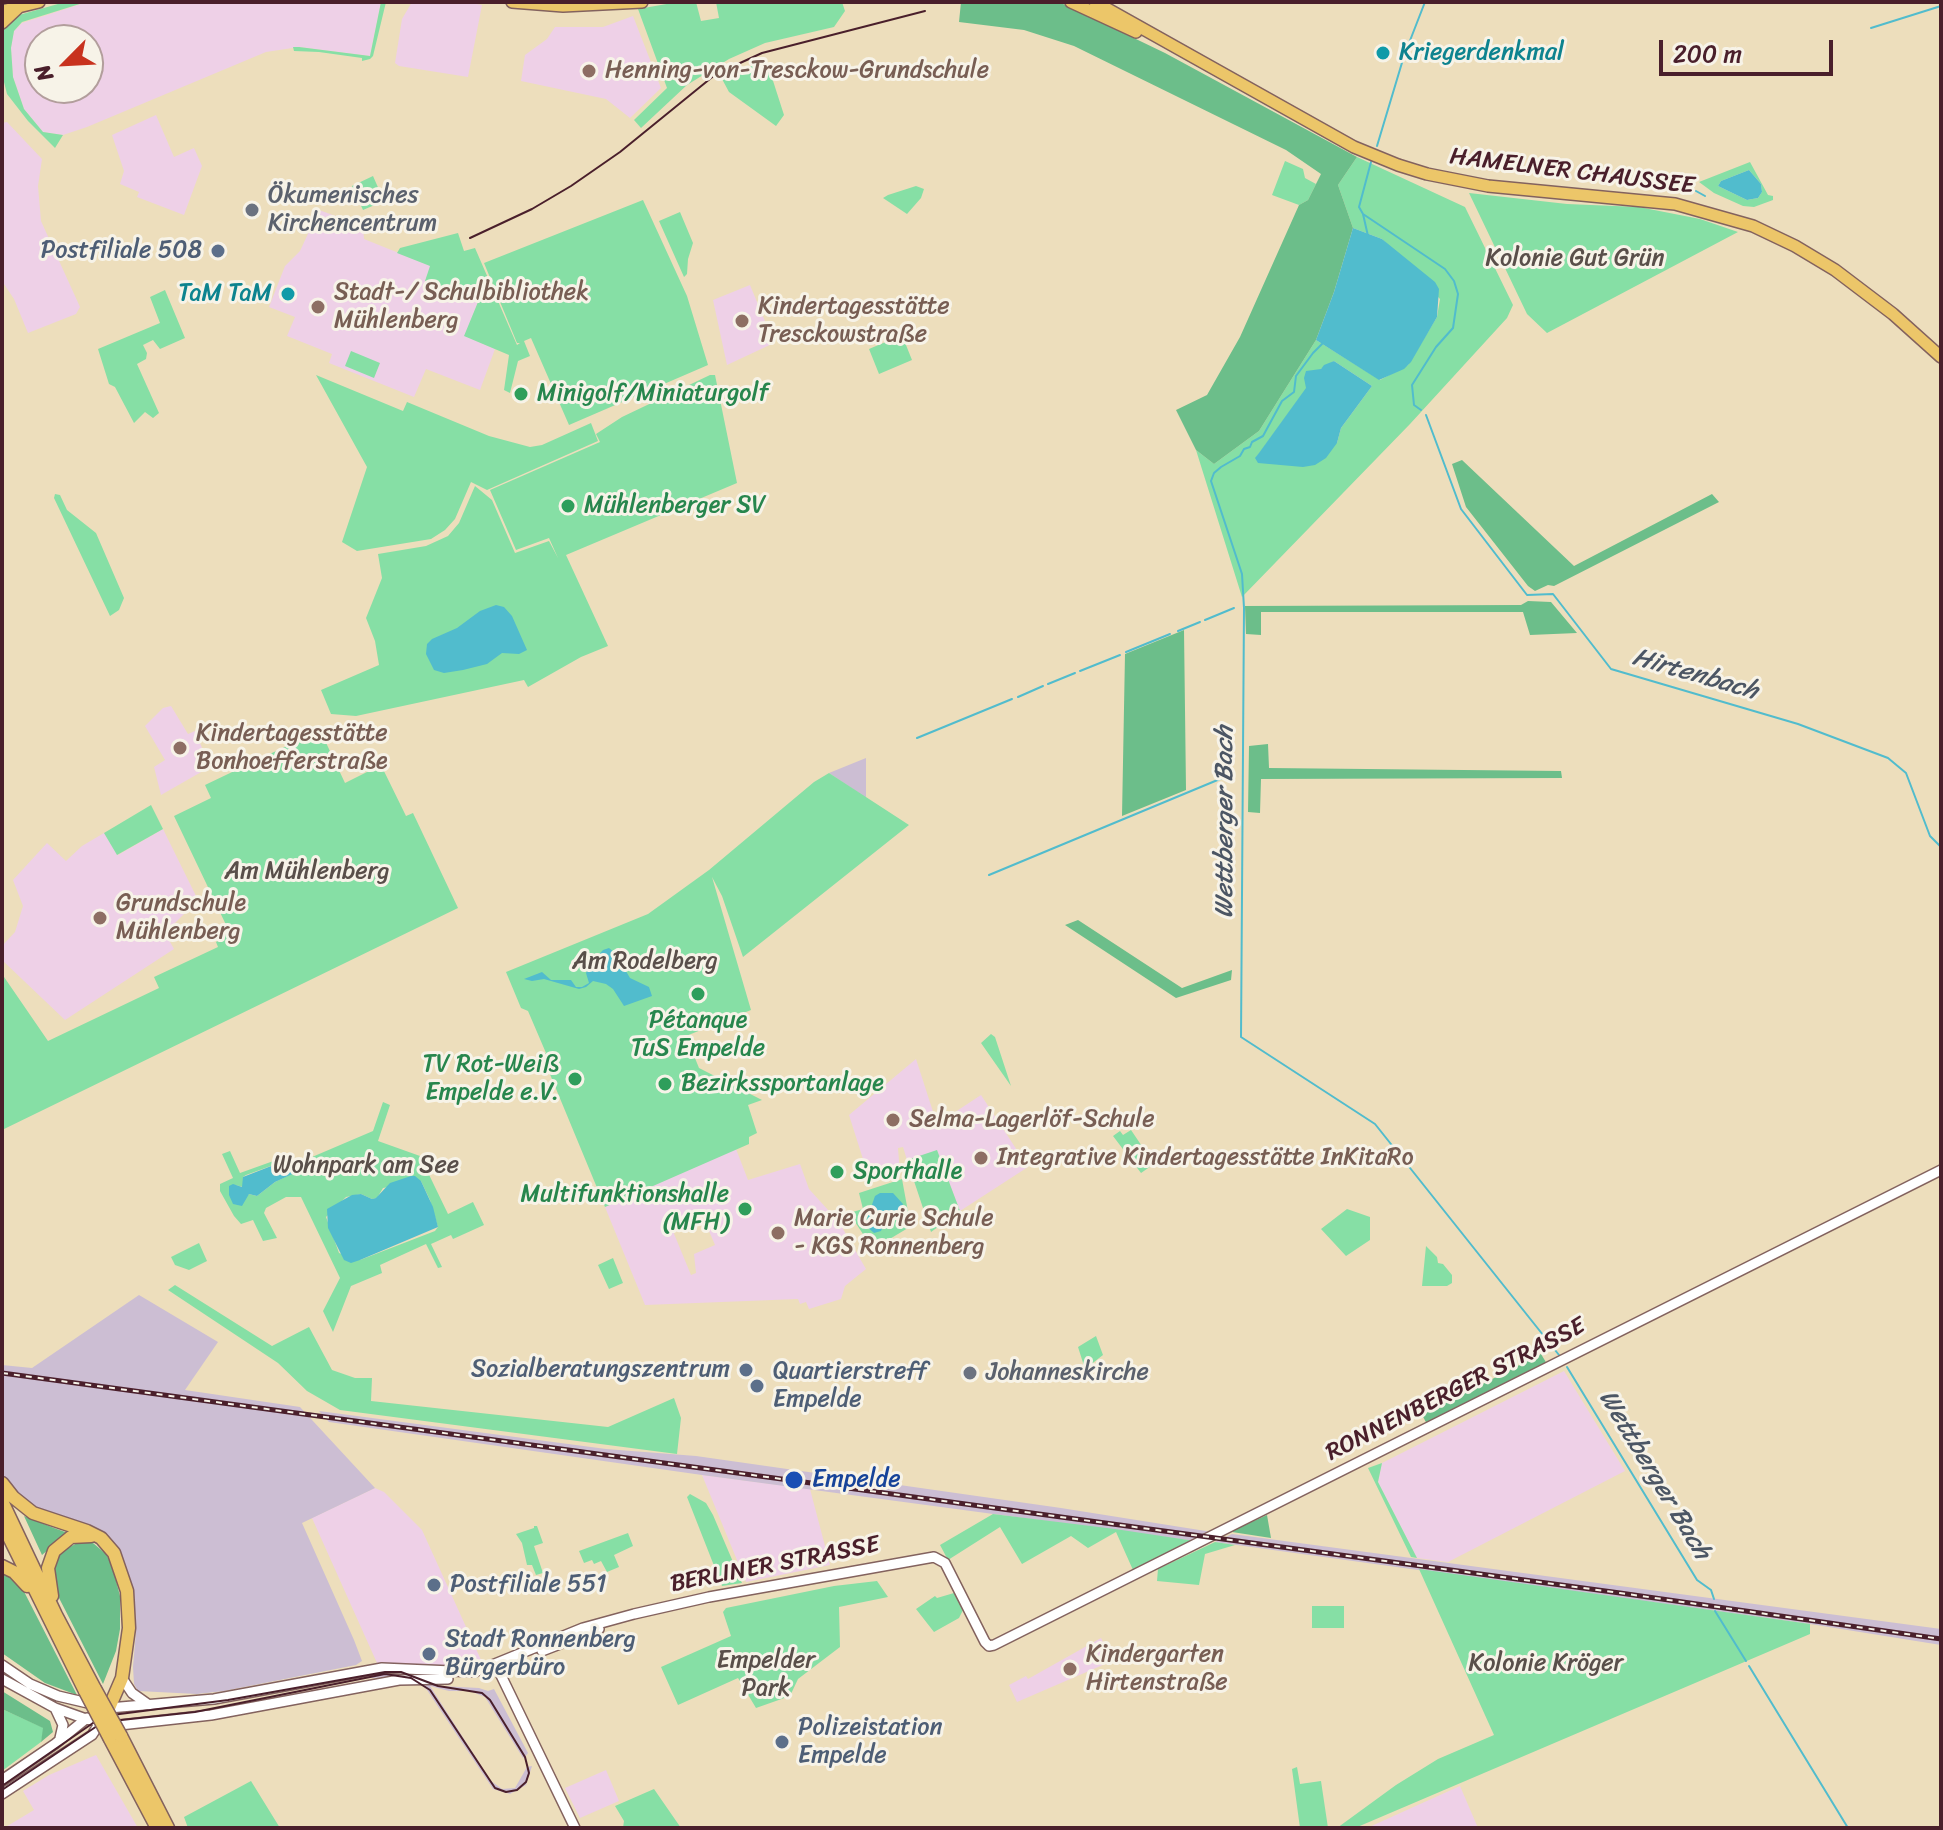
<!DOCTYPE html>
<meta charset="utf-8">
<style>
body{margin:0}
#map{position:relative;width:1943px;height:1830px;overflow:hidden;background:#eddebc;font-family:Sriracha,sans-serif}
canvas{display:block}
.frame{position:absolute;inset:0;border:4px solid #4a1f2b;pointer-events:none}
.north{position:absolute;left:24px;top:24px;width:80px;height:80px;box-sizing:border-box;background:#f7f3e8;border:2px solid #b29e9c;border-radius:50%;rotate:246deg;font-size:22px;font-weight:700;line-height:32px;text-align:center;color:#4a1f2b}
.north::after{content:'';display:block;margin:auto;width:28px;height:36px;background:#c8321e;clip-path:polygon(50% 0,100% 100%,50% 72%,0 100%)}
.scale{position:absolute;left:1659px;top:40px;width:174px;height:36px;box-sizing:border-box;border:4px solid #4a1f2b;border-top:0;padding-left:10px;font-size:24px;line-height:28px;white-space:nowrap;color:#4a1f2b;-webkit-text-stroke:6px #f7f3e8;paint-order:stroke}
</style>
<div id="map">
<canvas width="1943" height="1830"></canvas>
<div class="frame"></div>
<div class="north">N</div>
<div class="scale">200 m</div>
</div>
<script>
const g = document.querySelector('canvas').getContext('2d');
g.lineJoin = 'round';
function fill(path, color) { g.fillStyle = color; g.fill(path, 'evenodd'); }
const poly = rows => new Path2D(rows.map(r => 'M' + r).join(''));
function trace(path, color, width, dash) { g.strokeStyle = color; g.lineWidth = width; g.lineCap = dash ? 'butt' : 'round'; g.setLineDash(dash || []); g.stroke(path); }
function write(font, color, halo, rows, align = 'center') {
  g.font = font + ' Sriracha,sans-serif'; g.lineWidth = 6; g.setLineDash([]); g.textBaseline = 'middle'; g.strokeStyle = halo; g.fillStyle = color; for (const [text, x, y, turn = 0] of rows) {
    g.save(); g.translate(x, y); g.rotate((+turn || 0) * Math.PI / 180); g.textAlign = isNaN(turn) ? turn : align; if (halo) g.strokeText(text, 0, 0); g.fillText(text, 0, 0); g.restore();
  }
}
const built = poly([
 [87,2,381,2,370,56,299,47,266,52,87,127,63,135,43,132,24,109,13,77,11,48,14,31,22,23],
 [40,40,88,40,88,88,40,88],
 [412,2,465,2,482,5,468,77,399,66,395,63,402,19],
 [633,16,661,88,630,118,606,99,521,81,525,55,547,39,555,27,603,27],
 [156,115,174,157,194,148,202,166,184,215,137,197,139,192,120,184,124,171,112,135],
 [7,122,42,159,38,186,41,221,80,307,76,314,28,333,14,299,2,281,2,123],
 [319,210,363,226,364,239,431,266,425,281,478,302,465,336,495,349,480,390,426,369,414,397,329,363,332,354,287,336,295,317,269,307,285,266,300,251],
 [750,285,774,343,727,365,713,300],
 [171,706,188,734,195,731,210,767,161,795,154,767,165,760,145,726,163,708],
 [163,829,198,900,165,933,174,949,65,1020,2,960,2,946,15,932,23,906,13,880,47,843,66,861,82,846,104,833,118,855],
 [916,1059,937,1124,981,1095,1028,1167,960,1211,937,1151,907,1160,903,1147,898,1148,900,1173,870,1181,849,1115],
 [736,1149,748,1180,800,1164,809,1189,839,1222,866,1269,845,1286,841,1299,809,1309,806,1302,800,1304,798,1299,645,1305,605,1207],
 [700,1210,715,1245,694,1254,696,1273,691,1275,670,1224],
 [1564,1371,1625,1471,1448,1562,1417,1558,1378,1482,1382,1463],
 [702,1475,810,1489,830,1565,746,1582],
 [375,1488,384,1492,422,1530,482,1662,458,1667,377,1663,312,1518],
 [1101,1638,1110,1656,1133,1650,1132,1655,1112,1661,1017,1702,1009,1685,1026,1676,1028,1679],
 [96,1755,138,1828,4,1828,34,1810,23,1791,49,1775],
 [606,1770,619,1801,580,1818,565,1788],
 [1460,1786,1478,1828,1367,1828]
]);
const industrial = poly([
 [866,758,866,798,829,773],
 [139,1295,218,1342,185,1390,300,1407,375,1488,302,1523,354,1640,362,1661,356,1665,224,1691,197,1694,138,1691,134,1684,133,1667,136,1632,134,1595,120,1555,36,1511,11,1490,2,1473,2,1365,32,1368],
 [319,1411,606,1449,696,1456,1061,1508,1212,1532,1195,1541,702,1475,329,1422],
 [1232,1534,1941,1629,1941,1645,1810,1624,1215,1542],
 [385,1671,412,1673,440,1686,479,1688,488,1691,494,1689,528,1753,525,1757,523,1758,485,1697,470,1691,449,1691,430,1686,491,1781,502,1789,515,1788,527,1767,532,1766,526,1785,510,1794,493,1789,427,1690,418,1682,405,1677,370,1678,369,1672]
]);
const green = poly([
 [65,2,86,2,22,22,14,31,11,48,13,77,24,109,43,132,63,135,55,148,28,121,7,94,2,74,2,32,9,22,19,15],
 [381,2,386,2,373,56,370,59,362,61,362,58,319,52,294,51,293,47,299,47,370,56],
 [678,2,696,2,701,21,719,18,716,2,842,2,845,11,834,27,765,43,729,59,687,85,641,128,634,120,667,88,638,9],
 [766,59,784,115,776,126,729,92,722,79],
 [1357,157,1465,207,1513,305,1507,318,1410,424,1242,597,1196,450,1214,464,1259,431,1316,340,1380,380,1408,365,1437,317,1440,299,1382,239,1353,228,1338,185],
 [1334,361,1372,386,1341,428,1337,443,1256,458,1321,369],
 [1285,161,1303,169,1305,178,1316,184,1308,200,1299,205,1272,195],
 [1750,162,1768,195,1773,196,1773,200,1754,207,1743,206,1714,193,1699,182],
 [1749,170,1761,184,1762,192,1758,198,1747,200,1718,186,1721,181],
 [373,176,384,201,363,210,352,186],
 [916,186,924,189,921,198,907,214,883,198,888,195],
 [1469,193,1567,204,1639,207,1700,219,1738,232,1547,333,1527,314],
 [643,200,687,296,708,365,569,425,531,338,524,341,530,356,518,361,510,393,504,390,509,355,464,336,478,302,425,281,430,266,397,253,400,248,458,233,464,251,475,248,517,345,520,343,517,343,484,263],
 [680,212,693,243,688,259,687,274,684,277,659,221],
 [165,290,185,338,160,349,153,340,143,345,147,353,146,359,137,364,159,413,153,418,145,412,134,423,115,387,109,384,98,349,160,323,150,297],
 [902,335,912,360,879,374,869,349],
 [351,351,380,363,374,378,345,366],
 [316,375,403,411,407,402,489,436,530,447,542,445,591,423,598,441,487,490,471,482,455,519,445,530,431,539,357,551,342,542,367,467],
 [710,375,715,375,737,483,566,555,608,646,581,657,528,687,524,680,356,716,331,714,321,690,379,665,375,641,366,618,382,578,378,554,426,546,448,536,459,523,475,486,492,500,515,553,549,541,558,558,549,538,516,550,490,490,600,442,596,434,622,417],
 [55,494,60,495,67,510,96,533,124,598,119,610,110,616,54,498],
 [320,730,345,783,381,765,406,816,413,813,458,908,2,1130,2,974,48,1041,159,988,154,977,218,947,216,942,223,938,221,933,228,929,174,816,211,798,205,785],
 [829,773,909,825,743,957,722,896,712,877,751,1010,686,1036,699,1068,762,1100,748,1105,757,1133,749,1137,749,1144,605,1207,542,1055,546,1053,528,1011,521,1008,506,972,648,914,709,870,814,782],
 [151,805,163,829,117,855,104,833],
 [991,1034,995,1037,1011,1086,981,1043],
 [383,1102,390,1105,378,1141,420,1156,448,1214,473,1202,484,1225,453,1239,451,1235,431,1244,442,1267,438,1268,426,1244,380,1265,382,1273,351,1286,333,1332,323,1311,340,1278,301,1197,286,1197,266,1208,264,1213,277,1238,263,1241,253,1220,241,1224,234,1216,220,1191,220,1184,233,1178,222,1154,230,1151,240,1173,279,1159,298,1163,373,1131],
 [279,1163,298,1171,275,1182,257,1196,249,1194,245,1197,229,1195,235,1185,243,1187,243,1177,246,1175],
 [421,1181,430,1200,438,1227,435,1231,360,1260,339,1253,326,1217,346,1197,361,1194,372,1199,377,1198,383,1188],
 [1131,1130,1154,1164,1141,1173,1113,1136,1120,1131,1123,1135],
 [937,1150,960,1211,931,1232,907,1160],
 [902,1179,909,1217,908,1228,873,1249,849,1213,863,1209,859,1193],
 [1347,1209,1370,1217,1370,1240,1346,1256,1321,1229],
 [199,1243,207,1261,189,1270,175,1265,171,1257],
 [1426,1246,1437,1257,1438,1263,1443,1264,1452,1275,1452,1283,1447,1286,1422,1286],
 [613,1258,623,1283,609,1289,598,1265],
 [175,1285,272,1346,309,1327,332,1370,355,1378,372,1378,371,1401,608,1427,674,1398,681,1418,677,1454,340,1410,307,1391,278,1363,168,1290],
 [1096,1336,1103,1355,1085,1369,1078,1347],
 [1382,1463,1378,1482,1417,1558,1411,1557,1368,1468],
 [690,1494,706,1503,713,1515,742,1583,722,1586,687,1497],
 [993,1514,1115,1529,1195,1541,1133,1570,1116,1532,1088,1548,1071,1536,1022,1564,1000,1527,948,1560,940,1545],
 [534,1526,537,1526,543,1543,534,1546,543,1573,536,1575,532,1565,527,1565,522,1543,516,1534,534,1528],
 [628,1533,633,1546,614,1555,619,1567,607,1572,601,1561,594,1564,592,1560,584,1563,579,1551],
 [1215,1542,1235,1545,1205,1554,1199,1585,1157,1581,1158,1569],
 [1419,1569,1810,1624,1810,1634,1355,1828,1337,1828,1396,1785,1438,1759,1494,1735],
 [877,1581,888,1597,839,1607,840,1647,798,1679,790,1696,756,1708,738,1678,678,1705,661,1667,731,1636,723,1612,726,1608,834,1586],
 [954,1593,963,1610,959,1618,934,1632,916,1609,935,1596,937,1598],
 [1312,1606,1344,1606,1344,1628,1312,1628],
 [2,1709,44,1728,41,1742,2,1771],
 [1297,1767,1300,1784,1321,1781,1328,1828,1300,1828,1292,1769],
 [251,1781,280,1828,188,1828,184,1817],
 [654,1789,681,1828,623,1828,624,1821,615,1806]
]);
const forest = poly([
 [961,2,1059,2,1165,53,1357,157,1338,185,1353,228,1334,292,1316,340,1259,431,1214,464,1196,450,1176,410,1207,395,1240,337,1299,205,1308,200,1321,174,1286,150,1074,46,1024,30,959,22],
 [1462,460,1574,566,1712,494,1719,502,1554,586,1548,585,1535,591,1528,586,1466,507,1452,464],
 [1528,601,1551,602,1577,633,1530,635,1523,612,1261,612,1261,635,1246,634,1245,606,1521,605],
 [1184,630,1186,790,1122,816,1125,654],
 [1268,744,1269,768,1561,771,1562,778,1261,779,1260,813,1248,812,1249,746],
 [1078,920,1182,988,1232,970,1231,980,1176,998,1065,925],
 [1541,1354,1547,1364,1427,1424,1422,1415],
 [1267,1515,1271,1538,1232,1532,1234,1530],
 [24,1516,54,1528,68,1533,42,1555],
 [79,1542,93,1543,106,1554,112,1565,120,1596,120,1629,116,1651,103,1684,58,1596,51,1568,59,1553],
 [2,1566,14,1572,77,1695,45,1683,2,1653],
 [2,1691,50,1721,53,1732,41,1742,43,1728,2,1709]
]);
const water = poly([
 [1749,170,1761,184,1762,192,1758,198,1747,200,1718,186,1721,181],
 [1353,228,1382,239,1435,282,1439,289,1437,317,1411,362,1404,369,1379,380,1316,340,1334,292],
 [1334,361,1372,386,1341,428,1337,443,1326,458,1315,465,1303,467,1258,463,1255,458,1259,453,1306,388,1304,378,1306,371,1321,369,1324,365],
 [496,605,504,607,512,616,527,650,519,654,502,653,487,664,463,670,444,673,434,670,426,654,427,644,432,639,457,628,480,611],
 [609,948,616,954,630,978,649,987,652,996,624,1006,613,989,606,984,593,981,586,987,579,989,544,979,532,981,524,979,542,972,551,980,571,980,576,987,582,987,589,983,586,973,592,962,603,950],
 [279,1163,294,1166,299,1171,275,1182,257,1196,249,1194,242,1206,233,1204,229,1195,229,1186,233,1184,242,1187,243,1177],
 [411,1176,415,1176,421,1181,433,1207,438,1227,360,1260,351,1263,344,1260,328,1228,327,1209,352,1195,361,1194,372,1199,376,1198,390,1183],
 [880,1193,893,1193,903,1204,897,1217,883,1226,881,1231,874,1233,865,1225,875,1196]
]);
const stream = poly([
 [1871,28,1941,6],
 [1377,146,1404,56,1425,2],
 [1371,162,1359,207,1363,214,1445,269,1454,281,1458,294,1453,328,1436,347,1412,385,1414,405,1421,410],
 [1696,191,1705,196],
 [1363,214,1368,236],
 [1323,343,1313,353,1296,376,1294,392,1282,401,1263,436,1252,442,1250,447,1244,449,1240,456,1221,467,1214,473,1211,481,1242,574,1244,608,1241,1037,1375,1124,1559,1355],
 [1426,415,1461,509,1527,595,1553,594,1611,669,1798,724,1888,758,1906,773,1930,836,1941,847],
 [1205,620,1234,608],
 [1178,631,1200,622],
 [1126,652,1170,634],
 [1080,671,1120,655],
 [1048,684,1075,673],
 [1018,697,1043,686],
 [917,738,1012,699],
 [989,875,1232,774],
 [1567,1367,1697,1580,1711,1590,1714,1599],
 [1715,1611,1746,1661],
 [1749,1666,1848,1828]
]);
const minor = poly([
 [542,1651,599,1629],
 [2,1665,30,1684,58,1696,109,1708,214,1699,382,1668,475,1672,583,1628,634,1614,709,1597,934,1557,945,1563,985,1642,989,1646,994,1645,1941,1170],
 [496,1665,575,1828],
 [122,1678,132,1693,149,1705],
 [2,1679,55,1708,86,1719,120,1725,211,1715,399,1680,448,1679],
 [55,1708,63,1725,60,1738],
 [2,1780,55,1744,87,1718],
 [2,1794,92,1735,103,1718]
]);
const major = poly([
 [512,2,563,6,642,2],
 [1071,2,1136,32],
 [1095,2,1354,147,1398,165,1427,174,1488,186,1675,204,1753,226,1795,246,1835,270,1893,314,1941,357],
 [2,11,39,2],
 [2,23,19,7]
]);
const highway = poly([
 [2,1483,13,1497,33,1513,87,1531,101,1538,114,1553,127,1591,129,1628,122,1678,109,1708],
 [2,1501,56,1615,95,1689],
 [2,1523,85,1691],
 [2,1566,14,1572,27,1586],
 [52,1596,48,1568,54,1551,71,1537,91,1536],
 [121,1736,168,1828],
 [110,1739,157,1828]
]);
const tram = poly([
 [470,238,532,209,571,186,620,152,716,74,762,53,925,11],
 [2,1786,93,1723,112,1715,228,1700,385,1672,401,1672,438,1686,482,1693,490,1700,525,1757,529,1773,526,1782,517,1790,506,1792,495,1788,430,1690,411,1678,385,1674,195,1712,103,1722,2,1790]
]);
const rail = poly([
 [2,1373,1620,1593,1941,1639]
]);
const highwayBridge = poly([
 [95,1689,121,1736],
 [85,1691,110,1739]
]);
const markers = [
 [1383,53,8,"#0f9aa8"],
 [589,71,8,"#8d6e63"],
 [252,210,8,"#6b7280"],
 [218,251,8,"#5c6f8a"],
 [288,294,8,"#0f9aa8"],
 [318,307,8,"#8d6e63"],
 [742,321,8,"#8d6e63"],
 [521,394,8,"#2e9e5b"],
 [568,506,8,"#2e9e5b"],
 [180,748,8,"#8d6e63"],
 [100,918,8,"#8d6e63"],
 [698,994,8,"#2e9e5b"],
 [575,1079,8,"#2e9e5b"],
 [665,1084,8,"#2e9e5b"],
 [893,1120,8,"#8d6e63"],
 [981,1158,8,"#8d6e63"],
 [837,1172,8,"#2e9e5b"],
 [745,1209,8,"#2e9e5b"],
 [778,1233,8,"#8d6e63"],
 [746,1370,8,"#5c6f8a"],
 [970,1373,8,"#6b7280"],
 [757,1386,8,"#5c6f8a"],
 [794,1480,10,"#1a4fb4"],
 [434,1585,8,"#5c6f8a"],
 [429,1654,8,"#5c6f8a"],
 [1070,1669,8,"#8d6e63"],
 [782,1742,8,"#5c6f8a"]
];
const cultureNames = [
 ["Kriegerdenkmal",1399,53],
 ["TaM TaM",272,294,"right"]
];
const educationNames = [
 ["Henning-von-Tresckow-Grundschule",605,71],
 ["Stadt-/ Schulbibliothek",334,293],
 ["Mühlenberg",334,321],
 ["Kindertagesstätte",758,307],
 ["Tresckowstraße",758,335],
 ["Kindertagesstätte",196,734],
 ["Bonhoefferstraße",196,762],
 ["Grundschule",116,904],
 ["Mühlenberg",116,932],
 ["Selma-Lagerlöf-Schule",909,1120],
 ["Integrative Kindertagesstätte InKitaRo",997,1158],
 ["Marie Curie Schule",794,1219],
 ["- KGS Ronnenberg",794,1247],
 ["Kindergarten",1086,1655],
 ["Hirtenstraße",1086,1683]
];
const streetNames = [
 ["HAMELNER CHAUSSEE",1572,172,7],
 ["RONNENBERGER STRASSE",1456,1390,-27],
 ["BERLINER STRASSE",775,1565,-11]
];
const worshipNames = [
 ["Ökumenisches",268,196],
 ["Kirchencentrum",268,224],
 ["Johanneskirche",986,1373]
];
const serviceNames = [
 ["Postfiliale 508",202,251,"right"],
 ["Sozialberatungszentrum",730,1370,"right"],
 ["Quartierstreff",773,1372],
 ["Empelde",773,1400],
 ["Postfiliale 551",450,1585],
 ["Stadt Ronnenberg",445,1640],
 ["Bürgerbüro",445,1668],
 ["Polizeistation",798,1728],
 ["Empelde",798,1756]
];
const parkNames = [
 ["Kolonie Gut Grün",1575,259],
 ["Am Mühlenberg",307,872],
 ["Am Rodelberg",645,962],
 ["Wohnpark am See",366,1166],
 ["Empelder",766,1661],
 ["Park",766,1689],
 ["Kolonie Kröger",1546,1664]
];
const leisureNames = [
 ["Minigolf/Miniaturgolf",537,394],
 ["Mühlenberger SV",584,506],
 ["Pétanque",698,1021,"center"],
 ["TuS Empelde",698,1049,"center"],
 ["TV Rot-Weiß",559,1065,"right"],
 ["Empelde e.V.",559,1093,"right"],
 ["Bezirkssportanlage",681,1084],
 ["Sporthalle",853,1172],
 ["Multifunktionshalle",729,1195,"right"],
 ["(MFH)",729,1223,"right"]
];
const transitNames = [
 ["Empelde",812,1480]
];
const waterNames = [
 ["Hirtenbach",1695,675,16],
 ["Wettberger Bach",1225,822,-90],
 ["Wettberger Bach",1654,1475,59]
];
fill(built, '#eed0e7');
fill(industrial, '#ccbed3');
fill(green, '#86dfa5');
fill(forest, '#6cbe8a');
fill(water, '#51bccd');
trace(stream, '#51bccd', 2);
trace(minor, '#83625e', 12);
trace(major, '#83625e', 14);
trace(highway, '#83625e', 15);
trace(minor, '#fff', 9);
trace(major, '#ecc669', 11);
trace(highway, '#ecc669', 12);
trace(tram, '#4a1f2b', 2);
trace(rail, '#4a1f2b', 5);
trace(rail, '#f7f3e8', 2, [6]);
trace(highwayBridge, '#83625e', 15, []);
trace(highwayBridge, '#ecc669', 12);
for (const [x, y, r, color] of markers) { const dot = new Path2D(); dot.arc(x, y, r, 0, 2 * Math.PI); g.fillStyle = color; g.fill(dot); trace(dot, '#f7f3e8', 3); }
write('24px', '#0d838f', '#f7f3e8', cultureNames, 'left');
write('24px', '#785e54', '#f7f3e8', educationNames, 'left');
write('24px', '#4a1f2b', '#f7f3e8', streetNames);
write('24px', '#5b616d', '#f7f3e8', worshipNames, 'left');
write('24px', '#4e5e75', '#f7f3e8', serviceNames, 'left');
write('24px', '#594f4a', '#f7f3e8', parkNames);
write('24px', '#27864d', '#f7f3e8', leisureNames, 'left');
write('24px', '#164399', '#f7f3e8', transitNames, 'left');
write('italic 26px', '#4c5664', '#f7f3e8', waterNames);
</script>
